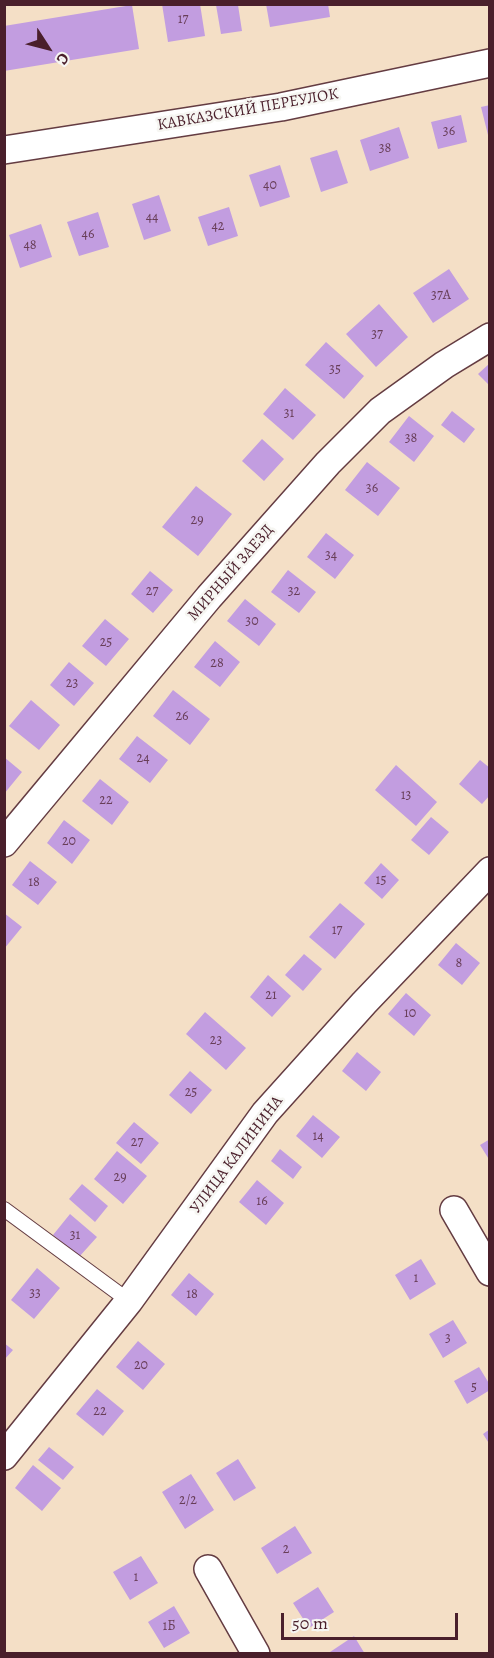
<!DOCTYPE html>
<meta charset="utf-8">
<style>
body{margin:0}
#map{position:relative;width:494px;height:1658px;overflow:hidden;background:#f4dfc6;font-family:Alegreya,serif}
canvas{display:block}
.frame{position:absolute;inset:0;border:6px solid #4a1f2b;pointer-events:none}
.north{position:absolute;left:18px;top:18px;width:60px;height:60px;-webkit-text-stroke:4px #f6f6f2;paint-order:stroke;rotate:126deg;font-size:16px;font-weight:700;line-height:24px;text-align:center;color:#4a1f2b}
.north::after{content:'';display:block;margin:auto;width:21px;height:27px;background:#4a1f2b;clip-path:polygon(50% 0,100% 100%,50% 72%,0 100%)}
.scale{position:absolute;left:281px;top:1613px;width:177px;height:27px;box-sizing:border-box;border:3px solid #4a1f2b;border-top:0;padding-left:8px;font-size:18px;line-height:21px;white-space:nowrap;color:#4a1f2b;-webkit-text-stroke:4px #f6f6f2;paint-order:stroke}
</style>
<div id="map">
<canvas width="494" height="1658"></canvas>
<div class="frame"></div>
<div class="north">С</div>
<div class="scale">50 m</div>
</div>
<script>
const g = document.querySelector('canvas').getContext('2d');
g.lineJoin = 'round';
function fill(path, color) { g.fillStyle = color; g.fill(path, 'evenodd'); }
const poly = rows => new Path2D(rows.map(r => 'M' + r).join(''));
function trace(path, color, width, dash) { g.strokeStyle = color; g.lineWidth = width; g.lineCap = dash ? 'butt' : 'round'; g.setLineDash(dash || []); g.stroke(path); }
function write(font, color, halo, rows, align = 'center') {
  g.font = font + ' Alegreya,serif'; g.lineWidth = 5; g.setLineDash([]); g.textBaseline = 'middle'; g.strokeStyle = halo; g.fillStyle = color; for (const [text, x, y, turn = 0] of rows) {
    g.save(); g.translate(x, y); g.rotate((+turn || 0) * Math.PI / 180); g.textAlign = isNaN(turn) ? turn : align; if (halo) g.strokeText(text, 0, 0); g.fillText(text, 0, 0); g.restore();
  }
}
const building = poly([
 [162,4,200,4,205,36,168,42],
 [266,4,328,4,330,17,270,27],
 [132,5,139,49,4,71,4,26],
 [216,5,238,5,242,31,221,34],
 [490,105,490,138,489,139,481,107],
 [461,115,467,142,438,149,431,122],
 [399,127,409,158,370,171,360,140],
 [337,150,348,183,321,192,310,158],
 [280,165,290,197,260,207,249,175],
 [159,195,171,231,144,240,132,204],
 [229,207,238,236,208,246,198,217],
 [98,212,109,247,79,256,67,222],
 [41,224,52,257,20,268,9,235],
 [449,269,469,299,433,323,413,293],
 [379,304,408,337,376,367,346,334],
 [326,342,364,376,344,399,305,365],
 [490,363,490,386,478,374],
 [285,388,316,415,293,440,263,414],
 [452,411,475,429,464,443,441,425],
 [409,416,434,436,414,462,389,442],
 [262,439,284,459,264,481,242,461],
 [367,462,400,488,378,516,345,490],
 [196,486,232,514,198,556,162,527],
 [326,533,354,555,335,579,307,557],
 [288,570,316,592,299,613,271,592],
 [150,571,173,590,153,613,131,594],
 [245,599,276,624,259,646,227,621],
 [105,619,129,639,106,666,82,646],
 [215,641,240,662,220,687,194,667],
 [69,662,94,683,74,706,50,685],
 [173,690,210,719,190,745,153,716],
 [31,700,60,725,39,750,9,726],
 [137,736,168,760,150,783,119,759],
 [4,757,22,772,4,794],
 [480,760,490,768,490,795,482,804,459,784],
 [396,765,437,802,416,826,375,790],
 [100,779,129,802,112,825,82,801],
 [431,817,449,832,429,855,411,840],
 [64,820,90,840,72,864,47,843],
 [30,861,57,882,38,905,12,885],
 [381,863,399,880,382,899,364,883],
 [340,903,365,924,335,959,309,937],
 [4,913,22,927,4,949],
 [456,943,480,963,462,985,438,965],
 [304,954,322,969,303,991,285,975],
 [268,975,291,996,272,1017,250,997],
 [406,993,431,1015,414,1036,388,1014],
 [205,1012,246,1048,226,1070,186,1034],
 [357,1052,381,1072,366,1091,342,1071],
 [190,1071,212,1090,191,1114,169,1095],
 [313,1115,340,1137,322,1158,296,1136],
 [134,1122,159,1143,141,1164,116,1143],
 [490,1139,490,1161,480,1145],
 [280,1149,302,1167,293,1179,271,1161],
 [117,1151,147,1176,123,1204,94,1179],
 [257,1180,284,1203,266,1225,239,1202],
 [82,1184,108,1206,95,1222,69,1199],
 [70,1214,97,1237,79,1257,53,1235],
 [421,1259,436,1284,410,1300,395,1275],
 [37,1268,60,1288,34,1319,11,1300],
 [189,1273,214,1294,196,1316,171,1295],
 [453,1320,467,1343,443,1358,429,1334],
 [138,1341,165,1364,143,1390,116,1367],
 [4,1343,13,1350,4,1360],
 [479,1367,490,1385,490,1390,467,1404,454,1381],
 [97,1389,124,1411,103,1436,76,1414],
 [490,1429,490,1445,483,1434],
 [49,1447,74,1467,63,1480,38,1460],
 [238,1459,256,1488,234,1501,216,1473],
 [33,1465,61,1488,42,1511,15,1488],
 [191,1474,214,1510,185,1529,162,1492],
 [295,1526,312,1553,277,1574,261,1548],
 [141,1556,158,1583,130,1600,113,1572],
 [318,1587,334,1612,309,1628,293,1603],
 [174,1606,190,1633,164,1648,148,1622],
 [354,1636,365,1654,327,1654]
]);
const lane = poly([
 [4,1209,129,1301]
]);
const street = poly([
 [4,150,281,107,490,63],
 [4,843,209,597,328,463,380,411,444,365,490,337],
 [454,1210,490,1272],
 [4,1456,129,1301,265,1113,364,1003,490,871],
 [208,1569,256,1654]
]);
const numberNames = [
 ["17",183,20],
 ["36",449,132],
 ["38",385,149],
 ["40",270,186],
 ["44",152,218],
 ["42",218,227],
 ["46",88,235],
 ["48",30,246],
 ["37А",441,296],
 ["37",377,335],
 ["35",335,370],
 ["31",289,414],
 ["38",411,439],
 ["36",372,489],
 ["29",197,521],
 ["34",331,556],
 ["27",152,592],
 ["32",294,592],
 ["30",252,622],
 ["25",106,643],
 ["28",217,664],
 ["23",72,684],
 ["26",182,717],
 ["24",143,759],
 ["13",406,796],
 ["22",106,801],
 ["20",69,842],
 ["15",381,881],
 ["18",34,883],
 ["17",337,931],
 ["8",459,964],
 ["21",271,996],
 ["10",410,1014],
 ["23",216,1041],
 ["25",191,1093],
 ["14",318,1137],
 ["27",137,1143],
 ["29",120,1178],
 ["16",262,1202],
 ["31",75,1236],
 ["1",416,1279],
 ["33",35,1294],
 ["18",192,1295],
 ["3",448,1339],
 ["20",141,1366],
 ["5",474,1388],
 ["22",100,1412],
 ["2/2",188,1501],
 ["2",286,1550],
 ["1",136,1578],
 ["1Б",169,1627]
];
const streetNames = [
 ["КАВКАЗСКИЙ ПЕРЕУЛОК",248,110,-10],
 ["МИРНЫЙ ЗАЕЗД",231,573,-49],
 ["УЛИЦА КАЛИНИНА",237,1155,-53]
];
fill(building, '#c29de0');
trace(lane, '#643c42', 16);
trace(street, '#643c42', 30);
trace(lane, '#fff', 14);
trace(street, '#fff', 27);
write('14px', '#683e58', null, numberNames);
write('16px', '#4a1f2b', '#f6f6f2', streetNames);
</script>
